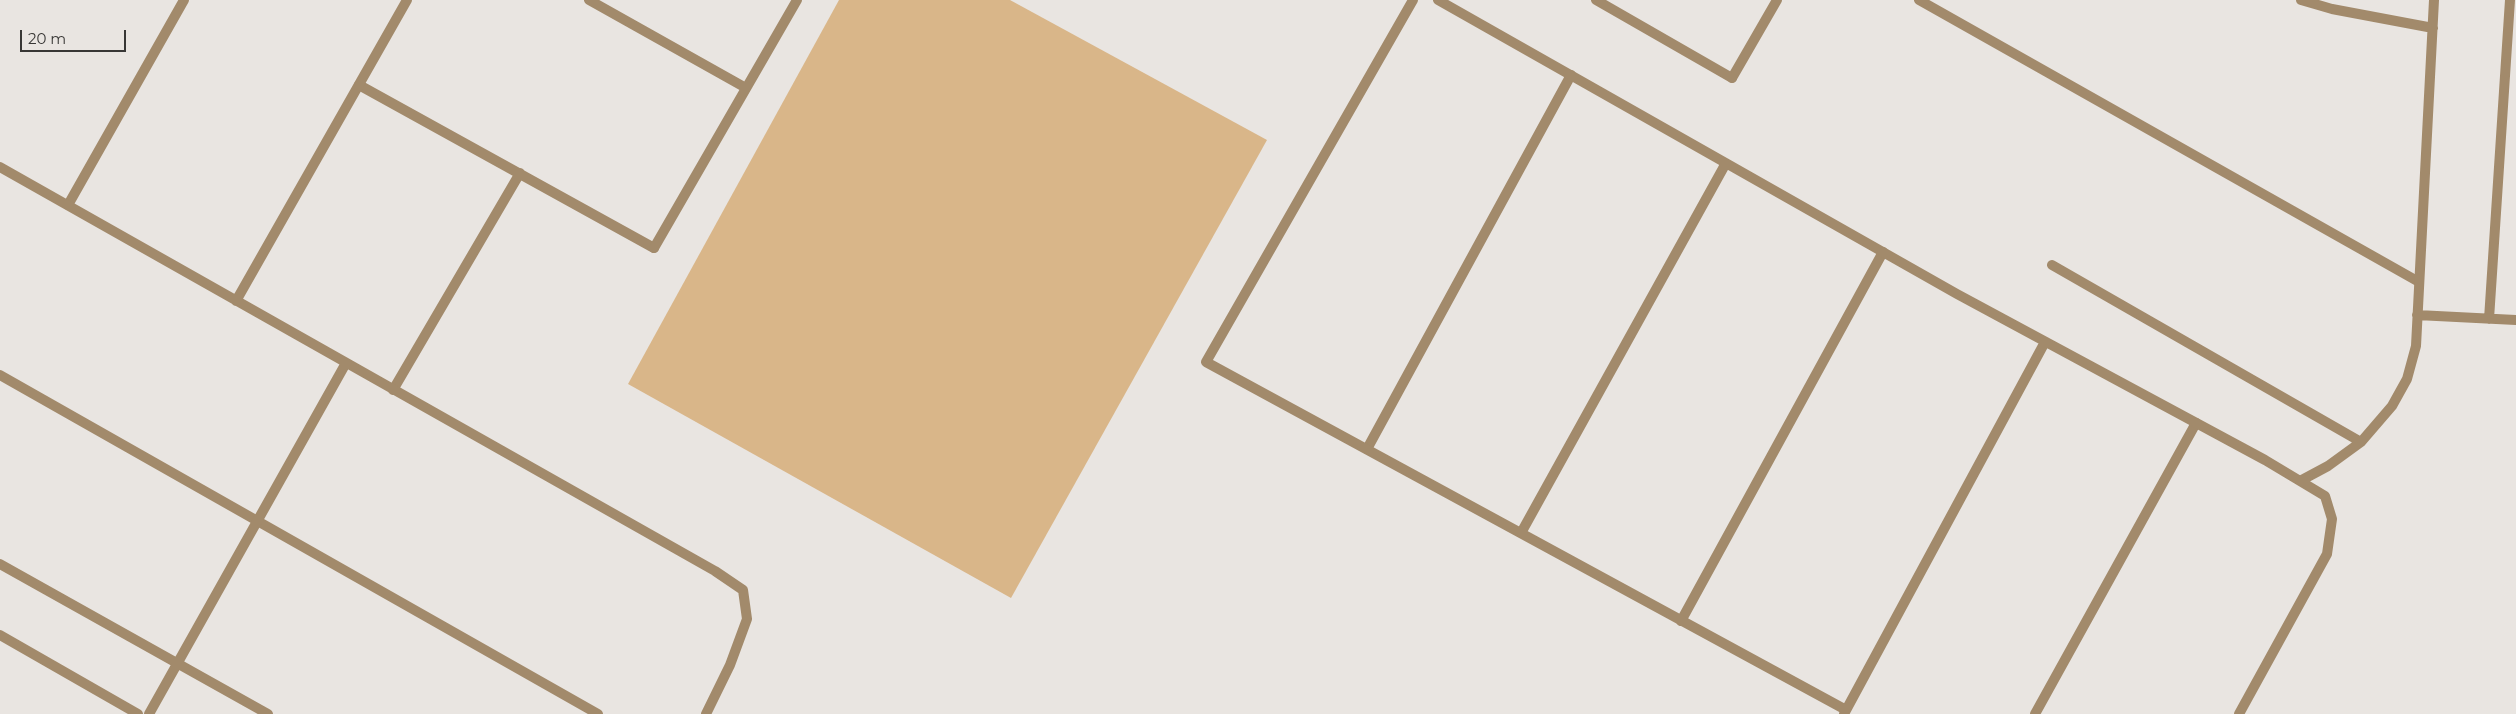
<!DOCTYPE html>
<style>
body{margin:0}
#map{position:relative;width:2516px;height:714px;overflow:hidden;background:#e9e5e1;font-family:Montserrat,sans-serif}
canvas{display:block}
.scale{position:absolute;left:20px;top:30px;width:106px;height:22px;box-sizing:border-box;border:2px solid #383735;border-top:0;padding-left:6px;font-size:15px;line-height:18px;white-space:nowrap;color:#383735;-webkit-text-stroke:4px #e9e5e1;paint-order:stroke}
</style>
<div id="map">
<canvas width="2516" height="714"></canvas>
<div class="scale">20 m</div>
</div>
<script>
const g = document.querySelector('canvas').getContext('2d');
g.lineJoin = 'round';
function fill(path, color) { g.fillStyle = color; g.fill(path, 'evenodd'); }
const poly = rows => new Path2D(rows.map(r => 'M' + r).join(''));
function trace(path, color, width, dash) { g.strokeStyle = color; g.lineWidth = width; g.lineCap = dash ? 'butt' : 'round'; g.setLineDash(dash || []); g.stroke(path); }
const green = poly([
 [839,0,1010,0,1267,140,1011,598,628,384]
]);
const service = poly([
 [1919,0,2419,282],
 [1732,78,1777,0],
 [359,85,654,248],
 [68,205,184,0],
 [0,375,598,714],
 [393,390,520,173],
 [1367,449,1571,75],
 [1681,621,1883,252],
 [2035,714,2196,423]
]);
const minor = poly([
 [589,0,746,88],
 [1413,0,1206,362,1846,710],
 [1438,0,1957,294,2265,460,2325,496,2332,519,2327,554,2239,714],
 [1596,0,1732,78],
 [2301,0,2332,9,2433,28],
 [0,167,715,571,743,590,747,619,730,665,706,714],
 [654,248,797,0],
 [2052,265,2361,442],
 [236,301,407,0],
 [2417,315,2516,320],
 [2489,319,2510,0],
 [2300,481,2328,466,2361,442,2392,406,2407,379,2416,346,2434,0],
 [1521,533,1726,163],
 [0,564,268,714],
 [0,635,138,714],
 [149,714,346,363],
 [1844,714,2045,342]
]);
fill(green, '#d9b689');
trace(service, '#a28a6b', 10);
trace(minor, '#a28a6b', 10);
</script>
